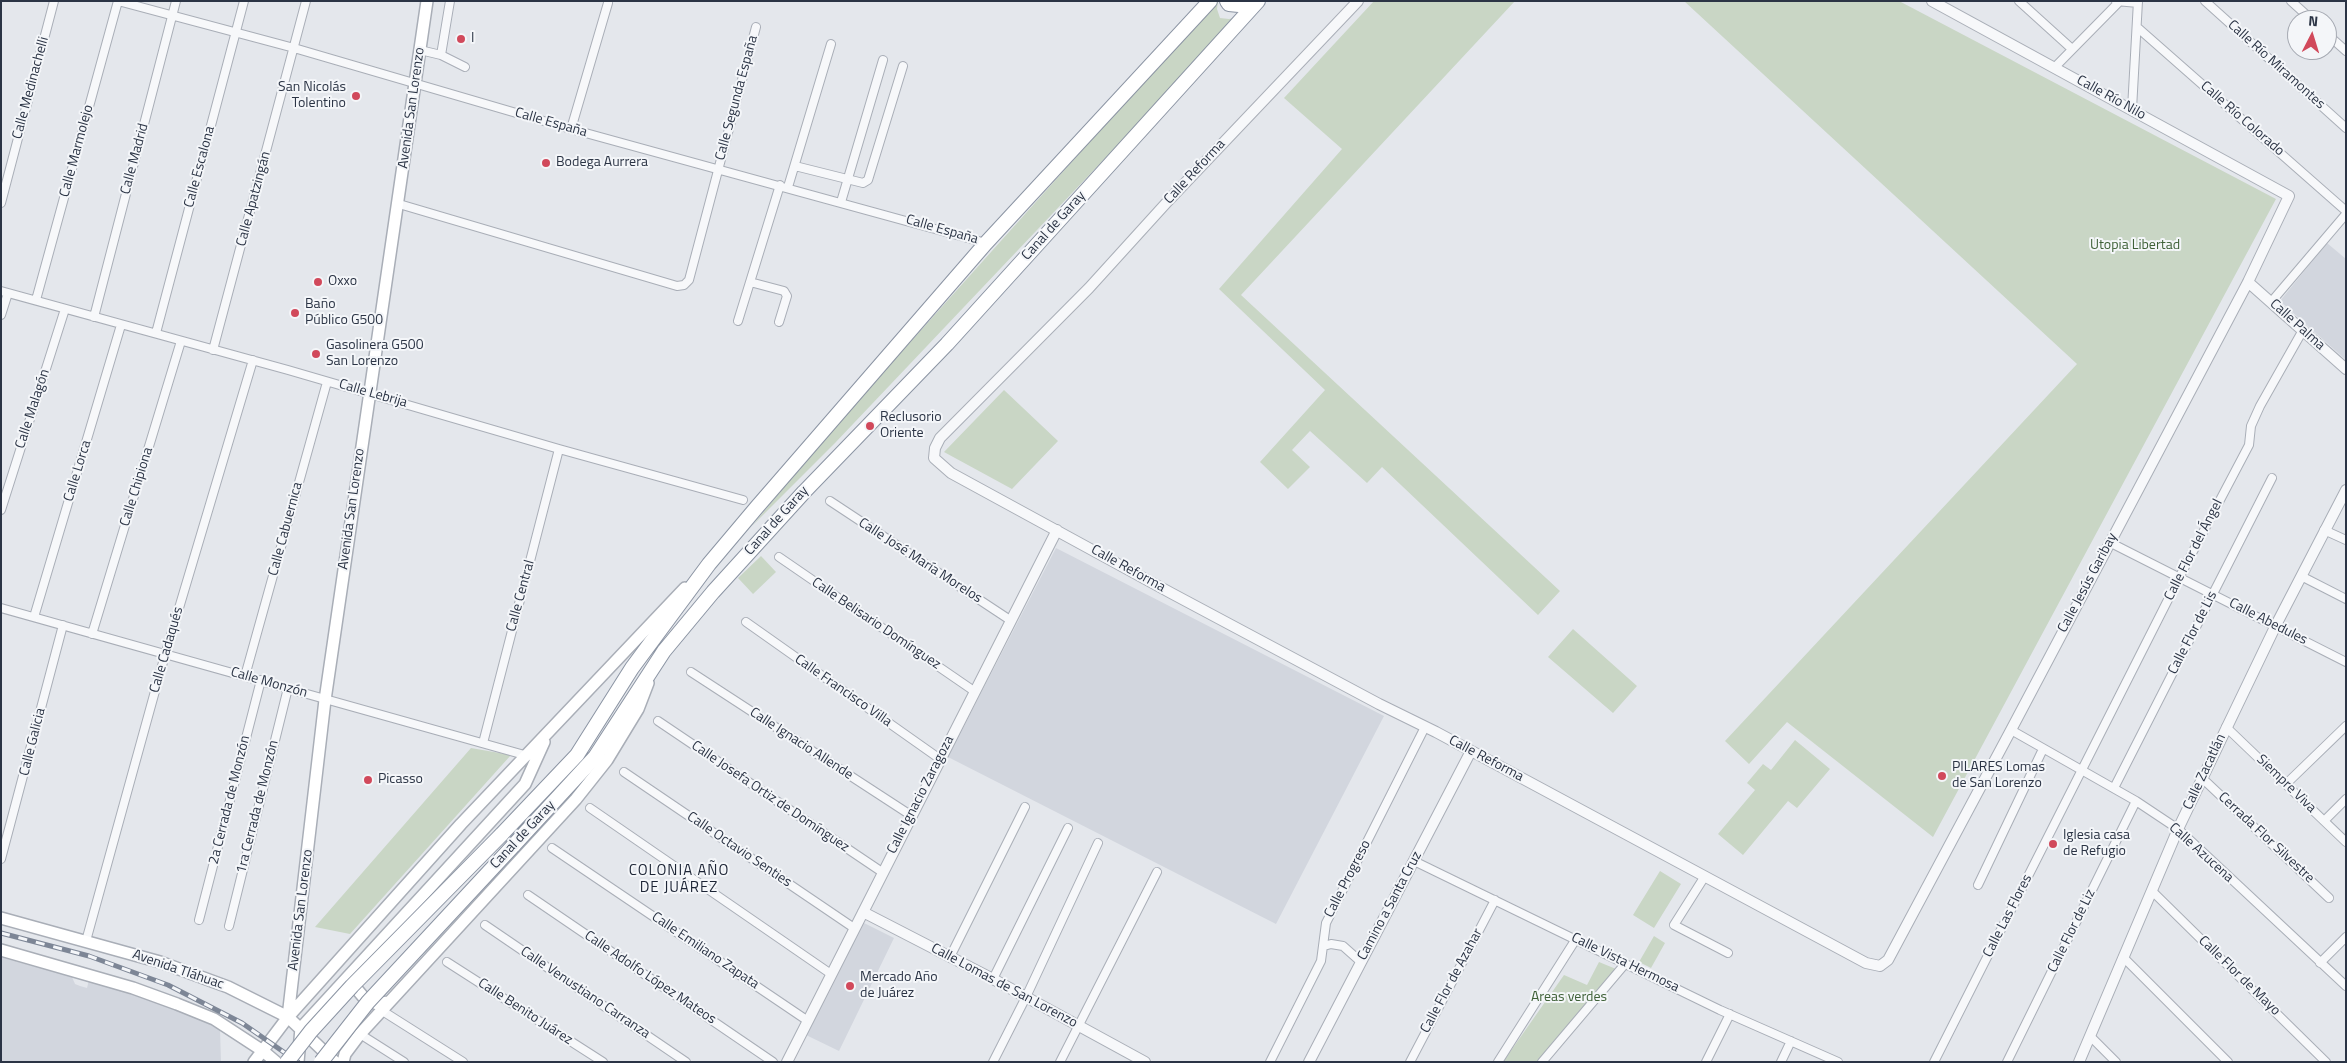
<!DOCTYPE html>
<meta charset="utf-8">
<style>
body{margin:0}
#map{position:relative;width:2347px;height:1063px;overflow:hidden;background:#e4e7ec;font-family:"Titillium Web",sans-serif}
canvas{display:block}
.frame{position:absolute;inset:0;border:2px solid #2b3445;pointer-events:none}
.north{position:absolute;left:2287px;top:10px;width:50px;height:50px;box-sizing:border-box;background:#f4f6f9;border:1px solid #a4a8b1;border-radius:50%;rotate:5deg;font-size:14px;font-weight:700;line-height:20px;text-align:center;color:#2b3445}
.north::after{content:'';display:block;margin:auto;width:18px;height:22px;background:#d1495b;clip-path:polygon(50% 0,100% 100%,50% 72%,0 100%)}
</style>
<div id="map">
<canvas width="2347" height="1063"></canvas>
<div class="frame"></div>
<div class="north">N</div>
</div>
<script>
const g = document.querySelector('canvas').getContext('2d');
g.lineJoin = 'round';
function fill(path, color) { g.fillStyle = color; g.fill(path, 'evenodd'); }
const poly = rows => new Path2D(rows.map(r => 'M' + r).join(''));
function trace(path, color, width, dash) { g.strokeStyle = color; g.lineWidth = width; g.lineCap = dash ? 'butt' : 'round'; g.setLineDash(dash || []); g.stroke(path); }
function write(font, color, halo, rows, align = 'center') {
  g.font = font + ' "Titillium Web",sans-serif'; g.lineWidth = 4; g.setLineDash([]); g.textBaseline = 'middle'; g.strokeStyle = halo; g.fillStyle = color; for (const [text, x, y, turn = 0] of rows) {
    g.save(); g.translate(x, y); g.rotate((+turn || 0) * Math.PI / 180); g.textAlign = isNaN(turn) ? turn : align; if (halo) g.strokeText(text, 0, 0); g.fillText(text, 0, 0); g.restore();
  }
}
const built = poly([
 [2327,243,2346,259,2346,360,2280,301],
 [1056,548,1384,716,1276,924,948,757],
 [862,922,894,938,839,1051,806,1035],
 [1,957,72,977,75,984,80,986,87,988,89,980,151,998,196,1016,220,1029,221,1062,1,1062]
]);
const green = poly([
 [1216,1,1218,1,1217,9,1220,18,1229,19,1239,17,835,443,752,526,827,435],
 [1374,1,1515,1,1241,295,1560,591,1538,615,1382,467,1367,483,1310,431,1292,450,1310,467,1288,489,1260,462,1325,390,1219,289,1342,149,1284,98],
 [1684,1,1899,1,2276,199,1933,837,1787,722,1749,764,1725,741,2077,364],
 [1004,390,1058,441,1012,489,944,452],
 [761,556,776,572,753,594,738,578],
 [1573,629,1637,686,1613,713,1548,657],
 [1795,740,1830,769,1797,808,1788,801,1743,855,1718,834,1755,790,1747,783,1763,764,1771,770],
 [471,748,511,755,350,934,315,927],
 [1660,871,1681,884,1654,928,1633,915],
 [1654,936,1665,943,1651,968,1639,962],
 [1599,962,1616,969,1537,1062,1503,1062,1564,975,1587,985]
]);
const minor = poly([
 [118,1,294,48,571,129,986,243],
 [2019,1,2072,49],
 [2116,1,2138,3],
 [2205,1,2346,128],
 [2291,1,2312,20],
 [2138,28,2346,211],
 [2327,34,2346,51],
 [420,50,441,55,465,67],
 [441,55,450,1],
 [2055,67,2118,3],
 [2132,109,2138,1],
 [571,129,608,3],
 [795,166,863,183,868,180,903,66],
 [788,187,831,44],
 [841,202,883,60],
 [1,203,54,1],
 [399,204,677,286,684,285,689,280,756,27],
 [750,282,784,291,787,296,779,322],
 [1,291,288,370,559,449,743,500],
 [36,300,118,1],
 [2272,301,2346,214],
 [1,315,8,293],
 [94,317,176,1],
 [738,321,780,185],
 [156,333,244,1],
 [213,350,306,1],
 [830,501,1010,620],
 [1,510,65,309],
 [2324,530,2346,540],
 [2109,542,2346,662],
 [779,557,974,691],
 [2301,576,2346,599],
 [1,608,528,756],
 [34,617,121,325],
 [746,622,940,759],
 [92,634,181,341],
 [691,672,912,816],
 [245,676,327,382],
 [658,721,882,872],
 [2226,727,2346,842],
 [2011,730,2136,801,2178,829,2346,986],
 [483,743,559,449],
 [624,772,854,928],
 [2202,778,2329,898],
 [2286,784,2346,726],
 [2114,788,2272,478],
 [590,808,831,974],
 [2324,821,2346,799],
 [552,848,808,1021],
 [1,859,63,625],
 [1414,861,1720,1010,1838,1062],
 [1705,876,1674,925,1728,953],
 [1978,885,2043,749],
 [2152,891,2326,1062],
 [528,895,773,1062],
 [199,920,261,680],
 [485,925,686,1062],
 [229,926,288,688],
 [86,941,165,655,253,360],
 [1324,946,1331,944,1343,946,1361,962],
 [950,957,1025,807],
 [2123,957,2228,1062],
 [447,962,603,1062],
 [2320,963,2346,937],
 [993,979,1068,828],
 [381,1010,463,1062],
 [360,1034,404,1062],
 [2090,1036,2116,1062],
 [993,1062,1026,997,1098,843],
 [1060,1062,1157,872],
 [1270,1062,1321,961,1326,923,1425,727],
 [1410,1062,1495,900],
 [1498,1062,1576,939],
 [1542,1062,1625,964],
 [1706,1062,1730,1014],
 [1781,1062,1791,1041],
 [1934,1062,2180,576,2249,445,2251,426,2260,406,2303,330],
 [2007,1062,2136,801]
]);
const tertiary = poly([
 [1358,1,1168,201,1089,288,940,438,935,448,934,458,951,473,1171,593,1379,704,1436,732,1866,963,1880,966,1888,960,2011,730,2248,282,2289,196,1932,1],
 [2248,282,2346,369],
 [863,912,993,979,1145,1062],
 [787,1062,1057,530],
 [1309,1062,1471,751],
 [2079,1062,2178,829,2276,625,2346,490]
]);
const secondary = poly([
 [1,918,160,962,228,987,288,1017,335,1062],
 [1,950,133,988,177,1004,214,1019,263,1051,276,1062],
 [355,977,355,987,365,999,377,1004,388,1002],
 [288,1017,325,700,427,1],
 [254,1062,288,1017,461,824,685,588],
 [298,1062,301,1028,525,784,544,742],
 [343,1062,345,1054,360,1034,576,799,607,760,638,709,648,683]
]);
const trunk = poly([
 [1227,1,1229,4,1239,5,1251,1],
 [501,835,577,755,632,668,709,564,757,507,986,243,1210,1],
 [513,846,595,757,664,651,713,592,804,492,947,344,1258,1]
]);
const rail = poly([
 [1,933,89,956,168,985,242,1023,298,1062]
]);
const trunkBridge = poly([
 [287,1062,311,1031,352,986,501,835],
 [321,1062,368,1002,513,846]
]);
const markers = [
 [461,39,5,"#d1495b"],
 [356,96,5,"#d1495b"],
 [546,163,5,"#d1495b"],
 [318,282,5,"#d1495b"],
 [295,313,5,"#d1495b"],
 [316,354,5,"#d1495b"],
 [870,426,5,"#d1495b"],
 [1942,776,5,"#d1495b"],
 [368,780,5,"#d1495b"],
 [2053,844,5,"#d1495b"],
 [850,986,5,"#d1495b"]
];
const poiNames = [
 ["I",471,39],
 ["San Nicolás",346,88,"right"],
 ["Tolentino",346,104,"right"],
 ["Bodega Aurrera",556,163],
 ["Oxxo",328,282],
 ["Baño",305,305],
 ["Público G500",305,321],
 ["Gasolinera G500",326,346],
 ["San Lorenzo",326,362],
 ["Reclusorio",880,418],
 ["Oriente",880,434],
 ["PILARES Lomas",1952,768],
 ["de San Lorenzo",1952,784],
 ["Picasso",378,780],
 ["Iglesia casa",2063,836],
 ["de Refugio",2063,852],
 ["Mercado Año",860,978],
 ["de Juárez",860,994]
];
const streetNames = [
 ["Calle Río Miramontes",2276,65,42],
 ["Calle Medinachelli",31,88,-75],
 ["Calle Segunda España",737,98,-75],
 ["Calle Río Nilo",2111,98,29],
 ["Avenida San Lorenzo",412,108,-82],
 ["Calle Río Colorado",2242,119,41],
 ["Calle España",551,123,16],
 ["Calle Marmolejo",77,151,-75],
 ["Calle Madrid",135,159,-75],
 ["Calle Escalona",200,167,-75],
 ["Calle Reforma",1195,172,-47],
 ["Calle Apatzingán",254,199,-75],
 ["Canal de Garay",1054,226,-48],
 ["Calle España",942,230,16],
 ["Calle Palma",2297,325,42],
 ["Calle Lebrija",373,394,16],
 ["Calle Malagón",33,409,-72],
 ["Calle Lorca",78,471,-73],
 ["Calle Chipiona",137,487,-73],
 ["Avenida San Lorenzo",352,509,-82],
 ["Canal de Garay",777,521,-48],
 ["Calle Cabuernica",286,529,-75],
 ["Calle Flor del Ángel",2194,550,-63],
 ["Calle José María Morelos",920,561,33],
 ["Calle Reforma",1128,569,29],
 ["Calle Jesús Garibay",2088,583,-62],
 ["Calle Central",521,596,-75],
 ["Calle Abedules",2268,622,27],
 ["Calle Belisario Domínguez",876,624,34],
 ["Calle Flor de Lis",2193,633,-63],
 ["Calle Cadaqués",167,650,-74],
 ["Calle Monzón",269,683,16],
 ["Calle Francisco Villa",843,691,35],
 ["Calle Galicia",33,742,-76],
 ["Calle Ignacio Allende",801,744,33],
 ["Calle Reforma",1486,759,28],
 ["Calle Zacatlán",2205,772,-65],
 ["Siempre Viva",2286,784,44],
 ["Calle Ignacio Zaragoza",921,795,-63],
 ["Calle Josefa Ortiz de Domínguez",770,797,34],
 ["2a Cerrada de Monzón",230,800,-76],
 ["1ra Cerrada de Monzón",258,807,-76],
 ["Canal de Garay",523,835,-47],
 ["Cerrada Flor Silvestre",2266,838,43],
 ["Calle Octavio Senties",739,850,34],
 ["Calle Azucena",2201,853,42],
 ["Calle Progreso",1348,879,-63],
 ["Camino a Santa Cruz",1390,906,-62],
 ["Avenida San Lorenzo",301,910,-83],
 ["Calle Las Flores",2008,916,-63],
 ["Calle Flor de Liz",2072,931,-64],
 ["Calle Emiliano Zapata",705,951,34],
 ["Calle Vista Hermosa",1625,963,26],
 ["Avenida Tláhuac",178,970,19],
 ["Calle Flor de Mayo",2239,976,44],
 ["Calle Adolfo López Mateos",650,978,34],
 ["Calle Flor de Azahar",1452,981,-62],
 ["Calle Lomas de San Lorenzo",1004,986,28],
 ["Calle Venustiano Carranza",585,993,34],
 ["Calle Benito Juárez",525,1012,33]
];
const parkNames = [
 ["Utopia Libertad",2135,246],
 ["Areas verdes",1569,998]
];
const neighbourhoodNames = [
 ["COLONIA AÑO",679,871],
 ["DE JUÁREZ",679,888]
];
fill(built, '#d2d6de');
fill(green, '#c9d6c5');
trace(minor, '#a9aeb7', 10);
trace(tertiary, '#a9aeb7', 12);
trace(secondary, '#a9aeb7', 14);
trace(trunk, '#8b94a3', 16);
trace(minor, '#f7f8fa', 8);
trace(tertiary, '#f7f8fa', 10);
trace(secondary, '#fff', 11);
trace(trunk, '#fff', 14);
trace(rail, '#7d8696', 5);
trace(rail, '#f4f6f9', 3, [9]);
trace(trunkBridge, '#8b94a3', 16, []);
trace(trunkBridge, '#fff', 14);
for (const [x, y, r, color] of markers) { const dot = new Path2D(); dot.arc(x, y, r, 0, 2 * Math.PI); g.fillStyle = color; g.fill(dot); trace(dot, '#f4f6f9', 2); }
write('14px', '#2b3445', '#f4f6f9', poiNames, 'left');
write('14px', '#2b3445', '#f4f6f9', streetNames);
write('14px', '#3f6138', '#f4f6f9', parkNames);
g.letterSpacing = '1px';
write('15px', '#1d2536', '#f4f6f9', neighbourhoodNames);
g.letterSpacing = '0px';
</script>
